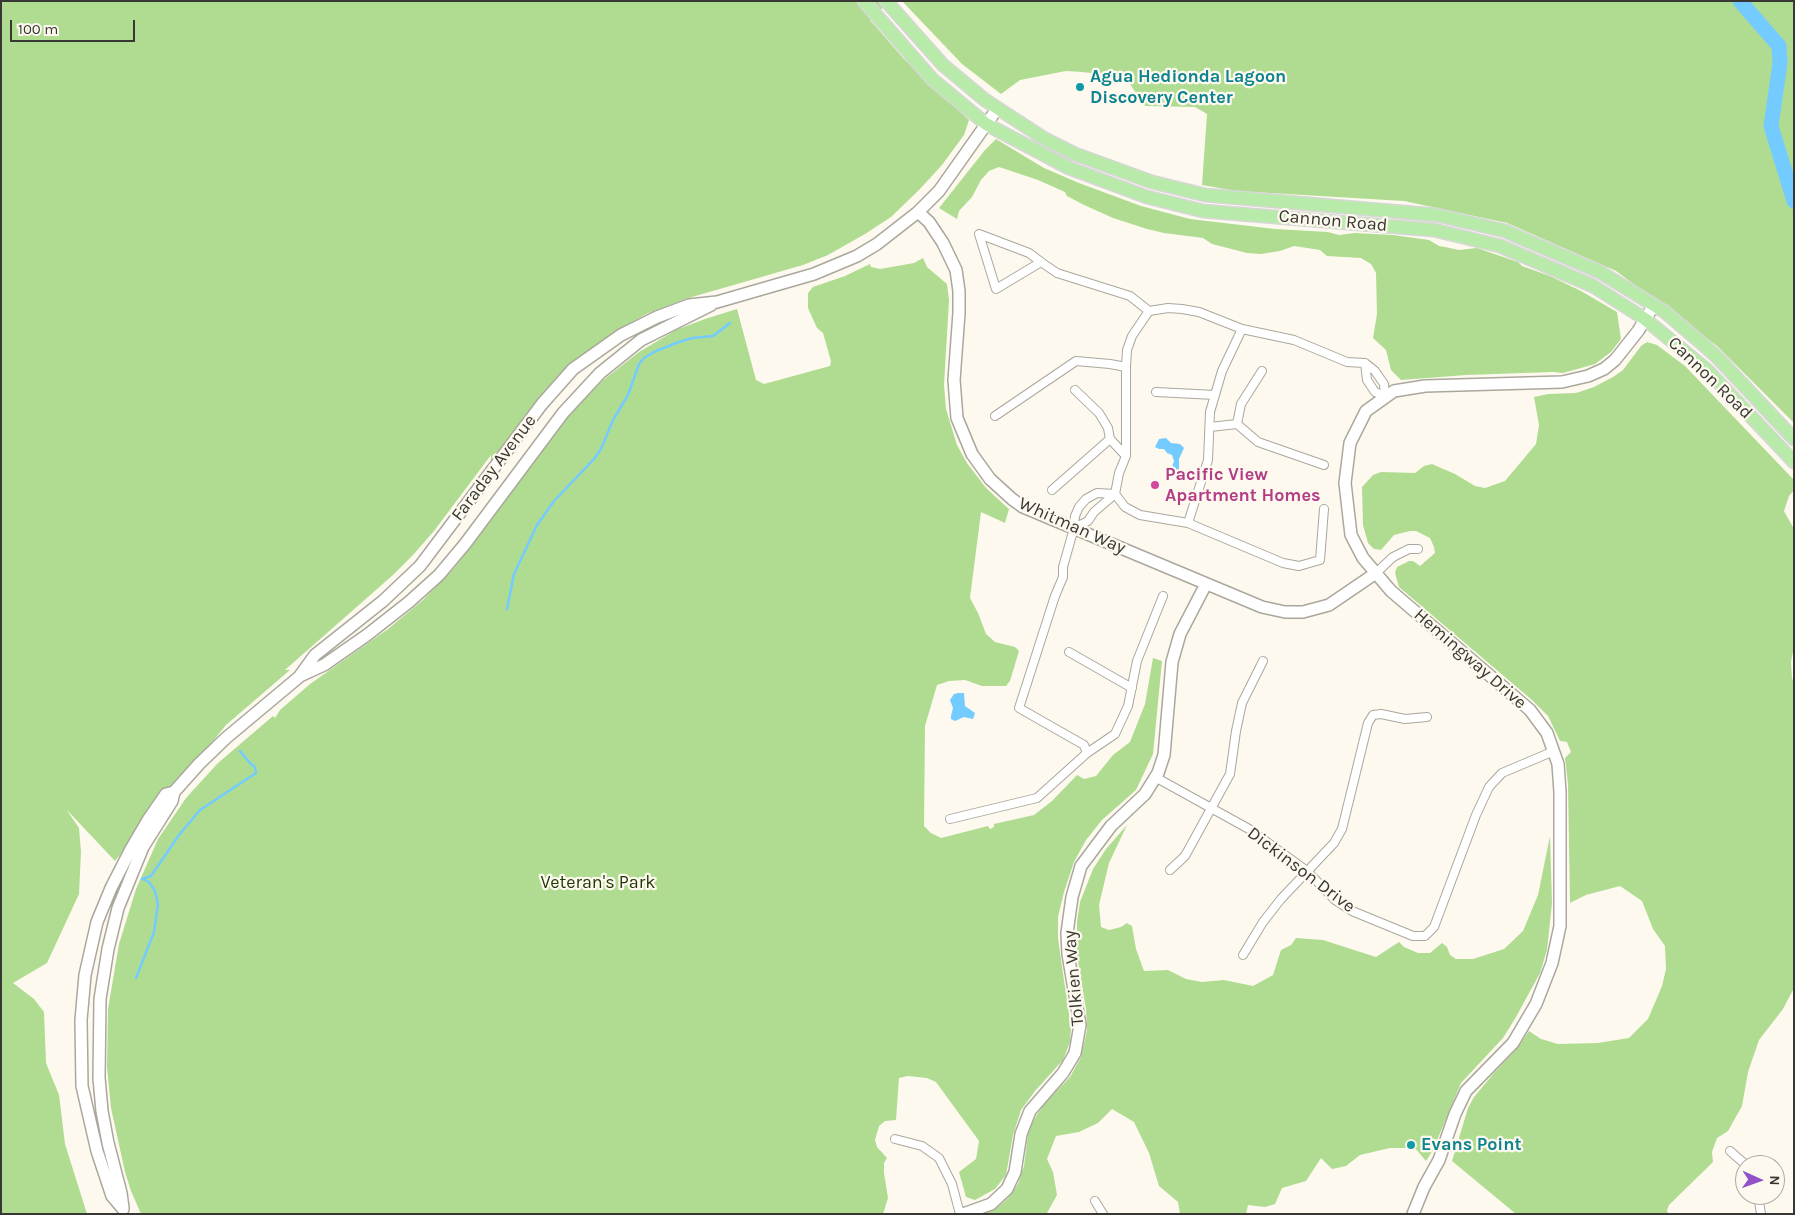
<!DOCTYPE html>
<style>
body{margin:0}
#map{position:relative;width:1795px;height:1215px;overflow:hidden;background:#fdf9ee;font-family:Karla,sans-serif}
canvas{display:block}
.frame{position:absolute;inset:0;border:2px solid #383733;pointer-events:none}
.north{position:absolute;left:1735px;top:1155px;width:50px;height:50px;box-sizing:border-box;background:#fdf9ee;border:1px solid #aeaba3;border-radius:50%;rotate:92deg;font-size:14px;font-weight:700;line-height:20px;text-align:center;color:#383733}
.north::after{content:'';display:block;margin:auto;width:18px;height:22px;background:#8f52c8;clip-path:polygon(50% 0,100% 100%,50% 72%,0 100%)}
.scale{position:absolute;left:10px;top:20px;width:125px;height:22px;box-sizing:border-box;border:2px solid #383733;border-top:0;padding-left:6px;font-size:15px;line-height:18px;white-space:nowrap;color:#383733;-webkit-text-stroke:4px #fdf9ee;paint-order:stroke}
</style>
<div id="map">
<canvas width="1795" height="1215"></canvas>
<div class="frame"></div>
<div class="north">N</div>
<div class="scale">100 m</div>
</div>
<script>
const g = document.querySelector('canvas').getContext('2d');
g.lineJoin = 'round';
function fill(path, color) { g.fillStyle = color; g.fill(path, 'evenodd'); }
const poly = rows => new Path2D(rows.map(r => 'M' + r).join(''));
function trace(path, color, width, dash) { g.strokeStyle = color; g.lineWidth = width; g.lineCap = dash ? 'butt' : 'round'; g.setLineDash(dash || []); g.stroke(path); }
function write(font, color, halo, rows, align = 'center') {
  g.font = font + ' Karla,sans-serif'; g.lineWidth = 4.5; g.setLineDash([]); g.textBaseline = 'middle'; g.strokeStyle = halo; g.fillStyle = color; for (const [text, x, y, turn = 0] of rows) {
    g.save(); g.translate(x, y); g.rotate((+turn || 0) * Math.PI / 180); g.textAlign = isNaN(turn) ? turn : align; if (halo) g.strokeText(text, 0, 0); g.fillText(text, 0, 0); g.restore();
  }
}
const green = poly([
 [1,1,890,1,870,20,904,59,969,120,964,135,942,165,919,190,891,217,865,234,828,255,803,265,685,299,646,314,615,332,583,355,559,375,522,420,491,461,491,455,434,531,413,555,393,575,285,670,290,670,226,725,115,861,66,809,79,828,81,852,79,894,47,963,13,983,34,999,44,1012,46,1063,59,1095,65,1144,87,1214,1,1214],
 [902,1,1794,1,1794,423,1717,346,1616,271,1507,223,1404,201,1236,191,1202,185,1207,114,1195,107,1145,106,1125,77,1082,72,1066,71,1020,80,1001,94,962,64],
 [996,139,1044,168,1079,183,1141,206,1190,219,1275,229,1328,232,1339,235,1355,233,1393,235,1429,240,1439,246,1445,247,1459,250,1477,248,1518,262,1522,266,1550,276,1581,291,1617,312,1621,339,1611,352,1595,364,1563,373,1553,372,1466,375,1401,380,1391,370,1386,350,1373,338,1377,314,1376,273,1371,264,1361,258,1327,256,1320,250,1294,246,1280,251,1261,254,1247,253,1212,244,1203,238,1164,233,1147,229,1113,218,1082,204,1067,196,1065,192,1038,180,999,167,989,171,981,180,972,197,959,211,957,219,939,208,985,150],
 [923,258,927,267,947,284,949,300,944,385,946,409,957,445,967,463,986,488,1009,509,1005,523,981,512,970,598,978,613,986,634,995,642,1015,647,1019,651,1010,681,1006,686,982,686,965,680,949,681,937,685,925,726,924,826,931,833,941,838,988,826,990,829,994,827,994,824,1034,815,1052,801,1077,775,1084,779,1096,776,1113,755,1130,742,1145,704,1153,658,1162,661,1153,754,1136,790,1102,820,1086,840,1074,862,1064,892,1058,917,1058,939,1071,1028,1070,1042,1063,1060,1035,1091,1021,1110,1013,1135,1006,1175,995,1189,975,1200,966,1197,959,1172,976,1159,979,1141,936,1082,927,1078,908,1076,899,1078,896,1120,885,1121,879,1126,875,1140,877,1147,887,1158,884,1163,884,1173,888,1198,883,1214,141,1214,131,1191,125,1172,111,1108,107,1067,108,1009,119,944,136,889,158,839,186,798,218,763,273,716,275,718,280,710,310,684,388,629,423,600,455,567,567,417,602,381,639,352,676,330,705,319,737,309,756,380,764,384,830,366,831,361,823,333,817,328,808,308,808,293,813,287,845,276,870,264,871,267,880,269,914,263],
 [1647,342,1657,345,1685,366,1794,480,1794,490,1789,496,1784,511,1794,529,1794,646,1791,662,1792,678,1794,684,1794,988,1783,1009,1759,1040,1748,1072,1742,1106,1728,1131,1717,1138,1712,1152,1713,1162,1669,1205,1667,1210,1668,1214,1516,1214,1452,1161,1468,1108,1474,1097,1494,1073,1515,1051,1529,1031,1541,1039,1558,1044,1598,1043,1629,1038,1648,1019,1662,986,1666,969,1665,946,1653,929,1642,901,1620,886,1586,895,1570,903,1568,784,1565,758,1571,752,1567,742,1560,741,1548,716,1532,700,1399,587,1395,573,1397,567,1409,561,1413,561,1420,566,1435,553,1434,547,1430,538,1416,531,1410,531,1394,535,1381,550,1374,549,1368,543,1363,525,1362,487,1373,475,1381,472,1415,473,1424,466,1432,464,1455,474,1475,486,1485,488,1505,481,1536,444,1539,425,1534,397,1548,394,1576,393,1594,387,1613,377,1623,370,1641,346],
 [1127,825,1109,863,1099,905,1101,927,1109,930,1121,927,1127,923,1132,926,1136,949,1144,971,1168,970,1186,979,1202,982,1224,980,1253,986,1273,975,1281,950,1291,945,1296,938,1323,940,1376,957,1399,942,1404,947,1418,953,1430,953,1442,943,1447,947,1450,955,1456,959,1473,959,1504,949,1523,931,1538,895,1550,836,1552,903,1547,950,1540,973,1516,1017,1503,1038,1461,1083,1433,1150,1426,1161,1415,1148,1390,1148,1360,1155,1346,1166,1332,1169,1321,1158,1306,1181,1282,1188,1275,1204,1265,1207,1248,1205,1246,1214,1180,1214,1178,1202,1159,1186,1149,1153,1134,1122,1112,1109,1098,1123,1079,1132,1056,1136,1047,1159,1053,1172,1057,1195,1047,1213,983,1214,999,1206,1008,1198,1018,1184,1024,1166,1028,1134,1033,1121,1044,1104,1070,1077,1081,1057,1087,1030,1086,1009,1077,955,1077,922,1080,902,1093,869,1106,849]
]);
const water = poly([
 [1166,438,1171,443,1180,444,1184,448,1179,459,1179,472,1175,474,1171,470,1174,461,1172,455,1167,453,1164,449,1159,449,1155,447,1159,439],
 [958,693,964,693,965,706,975,713,973,719,964,717,955,721,951,719,951,716,953,708,950,700,954,694]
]);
const stream = poly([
 [507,609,514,574,537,525,554,501,594,459,601,449,613,420,628,395,639,364,644,358,654,352,676,343,692,338,713,336,730,323],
 [142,879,151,876,179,835,200,810,256,773,255,767,250,763,240,751],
 [136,978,154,932,158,904,155,891,149,882,143,879]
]);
const river = poly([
 [1740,1,1779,46,1780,63,1771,126,1794,201]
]);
const street = poly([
 [1041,262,996,289,979,234,1029,253,1041,262,1057,273,1130,296,1149,311,1168,308,1182,309,1199,312,1242,329],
 [1075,390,1099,413,1108,428,1110,439,1126,456],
 [1156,392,1215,395],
 [995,416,1076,361,1110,364,1126,367],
 [1237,424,1258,442,1324,465],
 [1210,427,1237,424,1241,404,1262,371],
 [1052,490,1110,439],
 [1115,494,1097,493,1086,499,1079,507,1075,516,1074,528,1088,521,1094,512,1115,494,1119,473,1126,456,1126,367,1127,350,1132,336,1149,311],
 [1115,494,1125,507,1140,515,1188,523,1283,563,1299,566,1320,560,1324,509],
 [1188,523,1208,460,1210,412,1222,371,1242,329,1294,340,1347,362,1365,363,1375,371,1384,384,1385,396,1375,392,1367,380,1365,363],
 [1376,573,1393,557,1409,549,1418,549],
 [1069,652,1132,688],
 [1087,753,1115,734,1128,706,1137,661,1163,596],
 [1155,777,1249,829,1307,871,1335,900,1352,911,1413,936,1425,936,1434,927,1476,815,1489,787,1502,773,1554,751],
 [950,819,1037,798,1087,753,1084,745,1019,708,1055,596,1063,577,1063,567,1074,528],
 [1170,870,1185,856,1230,774,1236,731,1242,703,1263,661],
 [1243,955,1263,922,1281,899,1334,843,1342,829,1368,723,1373,715,1381,714,1405,719,1427,717],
 [895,1139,922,1146,939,1158,952,1184,960,1214],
 [1730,1151,1746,1165],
 [1758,1195,1761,1214],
 [1095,1201,1103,1214]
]);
const secondary = poly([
 [918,212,929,222,943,243,956,270,959,291,959,313,954,380,957,418,972,454,990,479,1012,499,1023,507,1262,607,1285,612,1303,612,1329,605,1376,573],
 [300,676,324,665,367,635,409,602,439,575,465,544,563,413,600,373,641,340,711,305],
 [123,1208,121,1193,108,1143,102,1111,99,1078,100,999,108,949,118,908,143,847,172,801,174,792,199,764,226,738,299,677,315,655,383,601,420,566,542,404,573,369,621,335,657,317,689,305,717,302,814,274,857,256,877,244,918,212,939,191,997,109],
 [123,1209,112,1196,97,1151,82,1086,81,1020,85,975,97,922,111,888,131,849,148,820,166,794,174,792],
 [963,1214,991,1204,1007,1189,1015,1172,1021,1134,1030,1111,1063,1073,1075,1053,1080,1025,1068,954,1067,933,1072,897,1081,866,1111,826,1145,794,1158,773,1164,755,1172,662,1180,634,1206,584],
 [1413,1214,1424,1187,1439,1160,1455,1114,1466,1091,1513,1043,1536,1004,1552,963,1560,926,1560,792,1558,764,1547,733,1530,710,1391,591,1363,558,1351,535,1345,483,1350,443,1366,411,1394,391,1425,386,1562,382,1588,376,1604,369,1615,360,1638,331,1654,305]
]);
const primary = poly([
 [864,1,932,79,986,124,1069,168,1147,197,1203,211,1434,230,1500,246,1593,286,1645,319,1707,370,1794,462],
 [886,1,943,65,985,100,1045,139,1075,154,1152,182,1205,195,1437,215,1505,231,1600,272,1665,312,1699,341,1718,358,1794,439]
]);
const markers = [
 [1080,87,5,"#0f9aa8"],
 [1155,485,5,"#d1479c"],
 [1411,1145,5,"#0f9aa8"]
];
const cultureNames = [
 ["Agua Hedionda Lagoon",1090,77],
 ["Discovery Center",1090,98],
 ["Evans Point",1421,1145]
];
const streetNames = [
 ["Cannon Road",1333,221,5],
 ["Cannon Road",1710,378,44],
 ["Faraday Avenue",494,468,-53],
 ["Whitman Way",1072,526,24],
 ["Hemingway Drive",1470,659,41],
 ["Dickinson Drive",1301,870,37],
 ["Tolkien Way",1074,978,-95]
];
const hotelNames = [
 ["Pacific View",1165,475],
 ["Apartment Homes",1165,496]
];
const parkNames = [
 ["Veteran's Park",598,883]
];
fill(green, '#b0dc91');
fill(water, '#74cbff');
trace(stream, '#74cbff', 2.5);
trace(river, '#74cbff', 15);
trace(street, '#aba79d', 10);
trace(secondary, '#aba79d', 14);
trace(primary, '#d7d7d6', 15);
trace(street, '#fff', 8);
trace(secondary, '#fff', 11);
trace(primary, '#b8eba9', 12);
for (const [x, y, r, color] of markers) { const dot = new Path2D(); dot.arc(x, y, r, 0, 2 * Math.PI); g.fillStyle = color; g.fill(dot); trace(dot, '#fdf9ee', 2); }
write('bold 18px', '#0d838f', '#fdf9ee', cultureNames, 'left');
write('18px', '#383733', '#fdf9ee', streetNames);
write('bold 18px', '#b23c85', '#fdf9ee', hotelNames, 'left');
write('18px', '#1c3701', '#fdf9ee', parkNames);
</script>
